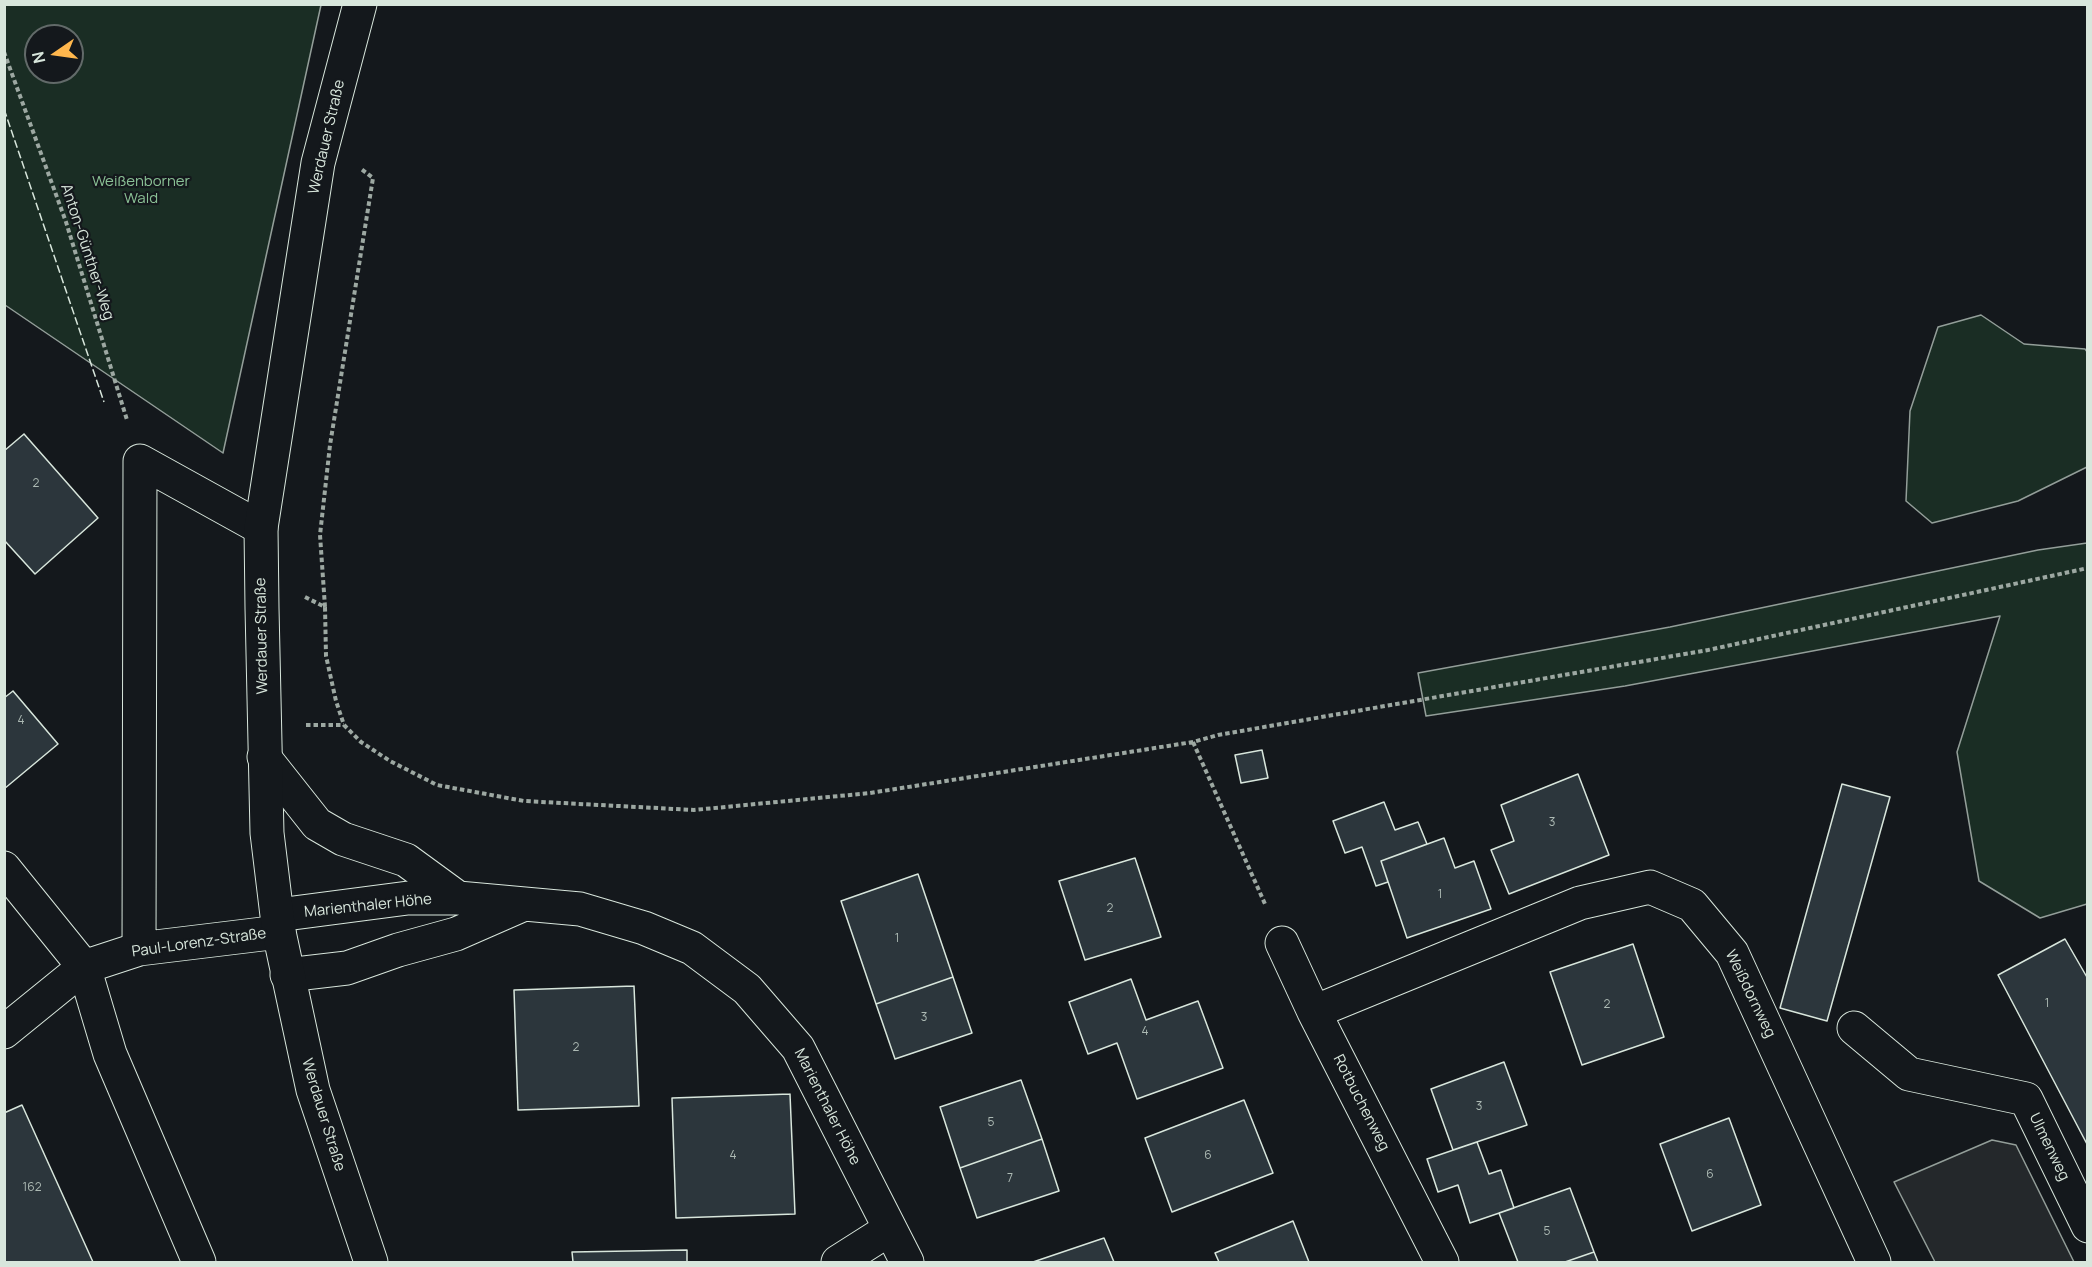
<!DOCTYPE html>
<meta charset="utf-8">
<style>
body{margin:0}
#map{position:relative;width:2092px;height:1267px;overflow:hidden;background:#14181c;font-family:Manrope,sans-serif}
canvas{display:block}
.frame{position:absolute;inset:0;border:6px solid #d8e6dc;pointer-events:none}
.north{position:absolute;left:24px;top:24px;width:60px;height:60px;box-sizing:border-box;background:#14181c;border:2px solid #626a69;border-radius:50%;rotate:257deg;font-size:16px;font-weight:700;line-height:24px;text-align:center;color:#d8e6dc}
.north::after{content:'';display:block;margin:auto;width:21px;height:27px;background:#ffb74d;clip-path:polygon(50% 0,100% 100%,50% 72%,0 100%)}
</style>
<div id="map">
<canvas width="2092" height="1267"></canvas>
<div class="frame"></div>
<div class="north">N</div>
</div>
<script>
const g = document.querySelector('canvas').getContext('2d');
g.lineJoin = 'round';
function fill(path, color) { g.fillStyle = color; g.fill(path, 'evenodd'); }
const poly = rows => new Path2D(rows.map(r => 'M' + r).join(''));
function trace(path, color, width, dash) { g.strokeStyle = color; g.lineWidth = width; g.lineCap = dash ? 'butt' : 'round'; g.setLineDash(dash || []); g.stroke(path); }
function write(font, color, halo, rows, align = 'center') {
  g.font = font + ' Manrope,sans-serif'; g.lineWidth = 4.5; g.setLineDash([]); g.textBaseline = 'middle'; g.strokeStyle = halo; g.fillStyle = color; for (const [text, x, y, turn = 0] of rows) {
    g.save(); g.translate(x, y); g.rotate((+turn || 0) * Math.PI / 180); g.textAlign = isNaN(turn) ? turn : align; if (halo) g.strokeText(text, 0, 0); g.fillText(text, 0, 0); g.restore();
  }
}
const green = poly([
 [4,5,321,5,223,453,5,305,4,5],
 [36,36,72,36,72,72,36,72,36,36],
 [1981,315,2024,344,2085,349,2088,353,2087,467,2018,501,1932,523,1906,501,1910,411,1938,327,1981,315],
 [2087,543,2087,904,2040,918,1979,881,1957,752,2000,616,1625,686,1426,716,1418,673,1670,627,2038,550,2087,543]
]);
const parking = poly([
 [1992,1140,2016,1145,2074,1262,1935,1262,1894,1182,1992,1140]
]);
const building = poly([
 [24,434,98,518,35,574,4,540,4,451,24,434],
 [13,691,58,744,4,789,4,698,13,691],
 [1262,750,1268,778,1241,783,1235,755,1262,750],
 [1578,774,1609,855,1509,894,1491,850,1514,841,1501,805,1578,774],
 [1842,784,1890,797,1827,1021,1780,1008,1842,784],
 [1384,802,1395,830,1418,822,1427,844,1381,861,1388,882,1376,886,1362,847,1345,853,1333,821,1384,802],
 [1444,838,1455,868,1474,861,1491,909,1407,938,1381,861,1444,838],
 [1135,858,1161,937,1085,960,1059,881,1135,858],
 [918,874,953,977,876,1004,841,901,918,874],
 [2065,939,2088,979,2088,1146,1998,975,2065,939],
 [1633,944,1664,1037,1582,1065,1550,972,1633,944],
 [953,977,972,1033,895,1059,876,1004,953,977],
 [1131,979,1146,1020,1198,1001,1223,1068,1137,1099,1117,1043,1088,1054,1069,1002,1131,979],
 [634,986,639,1106,518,1110,514,990,634,986],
 [1504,1062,1527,1125,1453,1150,1431,1089,1504,1062],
 [1021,1080,1042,1139,960,1168,940,1107,1021,1080],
 [790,1094,795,1214,676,1218,672,1098,790,1094],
 [1244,1100,1273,1173,1172,1212,1145,1138,1244,1100],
 [22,1105,93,1262,4,1262,4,1113,22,1105],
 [1729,1118,1761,1205,1692,1231,1660,1144,1729,1118],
 [1042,1139,1059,1191,977,1218,960,1168,1042,1139],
 [1477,1142,1489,1174,1501,1170,1514,1208,1470,1223,1458,1185,1438,1192,1427,1159,1477,1142],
 [1570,1188,1594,1252,1565,1262,1518,1262,1499,1213,1570,1188],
 [1293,1221,1309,1262,1219,1262,1215,1253,1293,1221],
 [1104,1238,1114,1262,1033,1262,1104,1238],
 [687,1250,687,1262,573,1262,572,1252,687,1250],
 [1594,1252,1598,1262,1565,1262,1594,1252]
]);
const path = poly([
 [4,52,66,222,127,420],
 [305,597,325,607,326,656,336,701,344,725,361,742,390,761,437,785,524,801,694,810,870,793,1193,742,1218,735,1708,650,2088,568],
 [325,607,320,535,330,445,373,178,360,168],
 [306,725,344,725],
 [1193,742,1265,904]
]);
const minor = poly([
 [264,757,317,824,343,839,406,860,458,898],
 [4,868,84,967,110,1054,199,1262],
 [278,915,408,898,458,898,580,909,644,928,692,948,747,989,798,1048,907,1262],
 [1282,943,1314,1012,1442,1262],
 [139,949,140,461,261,528],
 [287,975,347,968,398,950,456,934,520,906],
 [1314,1012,1580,903,1650,887,1692,905,1732,953,1874,1262],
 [1854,1028,1909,1074,2026,1099,2088,1226],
 [4,1032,84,967,139,949,279,932],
 [838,1262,890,1229]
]);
const major = poly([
 [360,4,318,163,261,528,262,608,267,833,279,932,313,1090,371,1262]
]);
const fence = poly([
 [4,109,104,402]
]);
const numberNames = [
 ["2",36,484],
 ["4",21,721],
 ["3",1552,823],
 ["1",1440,895],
 ["2",1110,909],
 ["1",897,939],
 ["1",2047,1004],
 ["2",1607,1005],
 ["3",924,1018],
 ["4",1145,1032],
 ["2",576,1048],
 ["3",1479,1107],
 ["5",991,1123],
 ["4",733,1156],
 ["6",1208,1156],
 ["6",1710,1175],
 ["7",1010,1179],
 ["162",32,1188],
 ["5",1547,1232]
];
const streetNames = [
 ["Werdauer Straße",327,137,-77],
 ["Anton-Günther-Weg",87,252,72],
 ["Werdauer Straße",262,636,-91],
 ["Marienthaler Höhe",368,906,-6],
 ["Paul-Lorenz-Straße",199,943,-8],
 ["Weißdornweg",1750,994,64],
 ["Rotbuchenweg",1361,1103,63],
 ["Marienthaler Höhe",827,1107,63],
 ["Werdauer Straße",323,1115,73],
 ["Ulmenweg",2049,1147,64]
];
const parkNames = [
 ["Weißenborner",141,182],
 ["Wald",141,199]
];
fill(green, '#1a2d24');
trace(green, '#939e99', 1.5);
fill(parking, '#24282b');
trace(parking, '#939e99', 1.5);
fill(building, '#2c363c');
trace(building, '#d8e6dc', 1.5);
trace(minor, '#d8e6dc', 35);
trace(major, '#d8e6dc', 35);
trace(path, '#9da8a2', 4, [4.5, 3]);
trace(minor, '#14181c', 33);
trace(major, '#14181c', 33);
trace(fence, '#d8e6dc', 1.5, [8, 3]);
write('12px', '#adbab4', null, numberNames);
write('15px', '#d8e6dc', '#14181c', streetNames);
write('15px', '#8ac095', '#14181c', parkNames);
</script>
